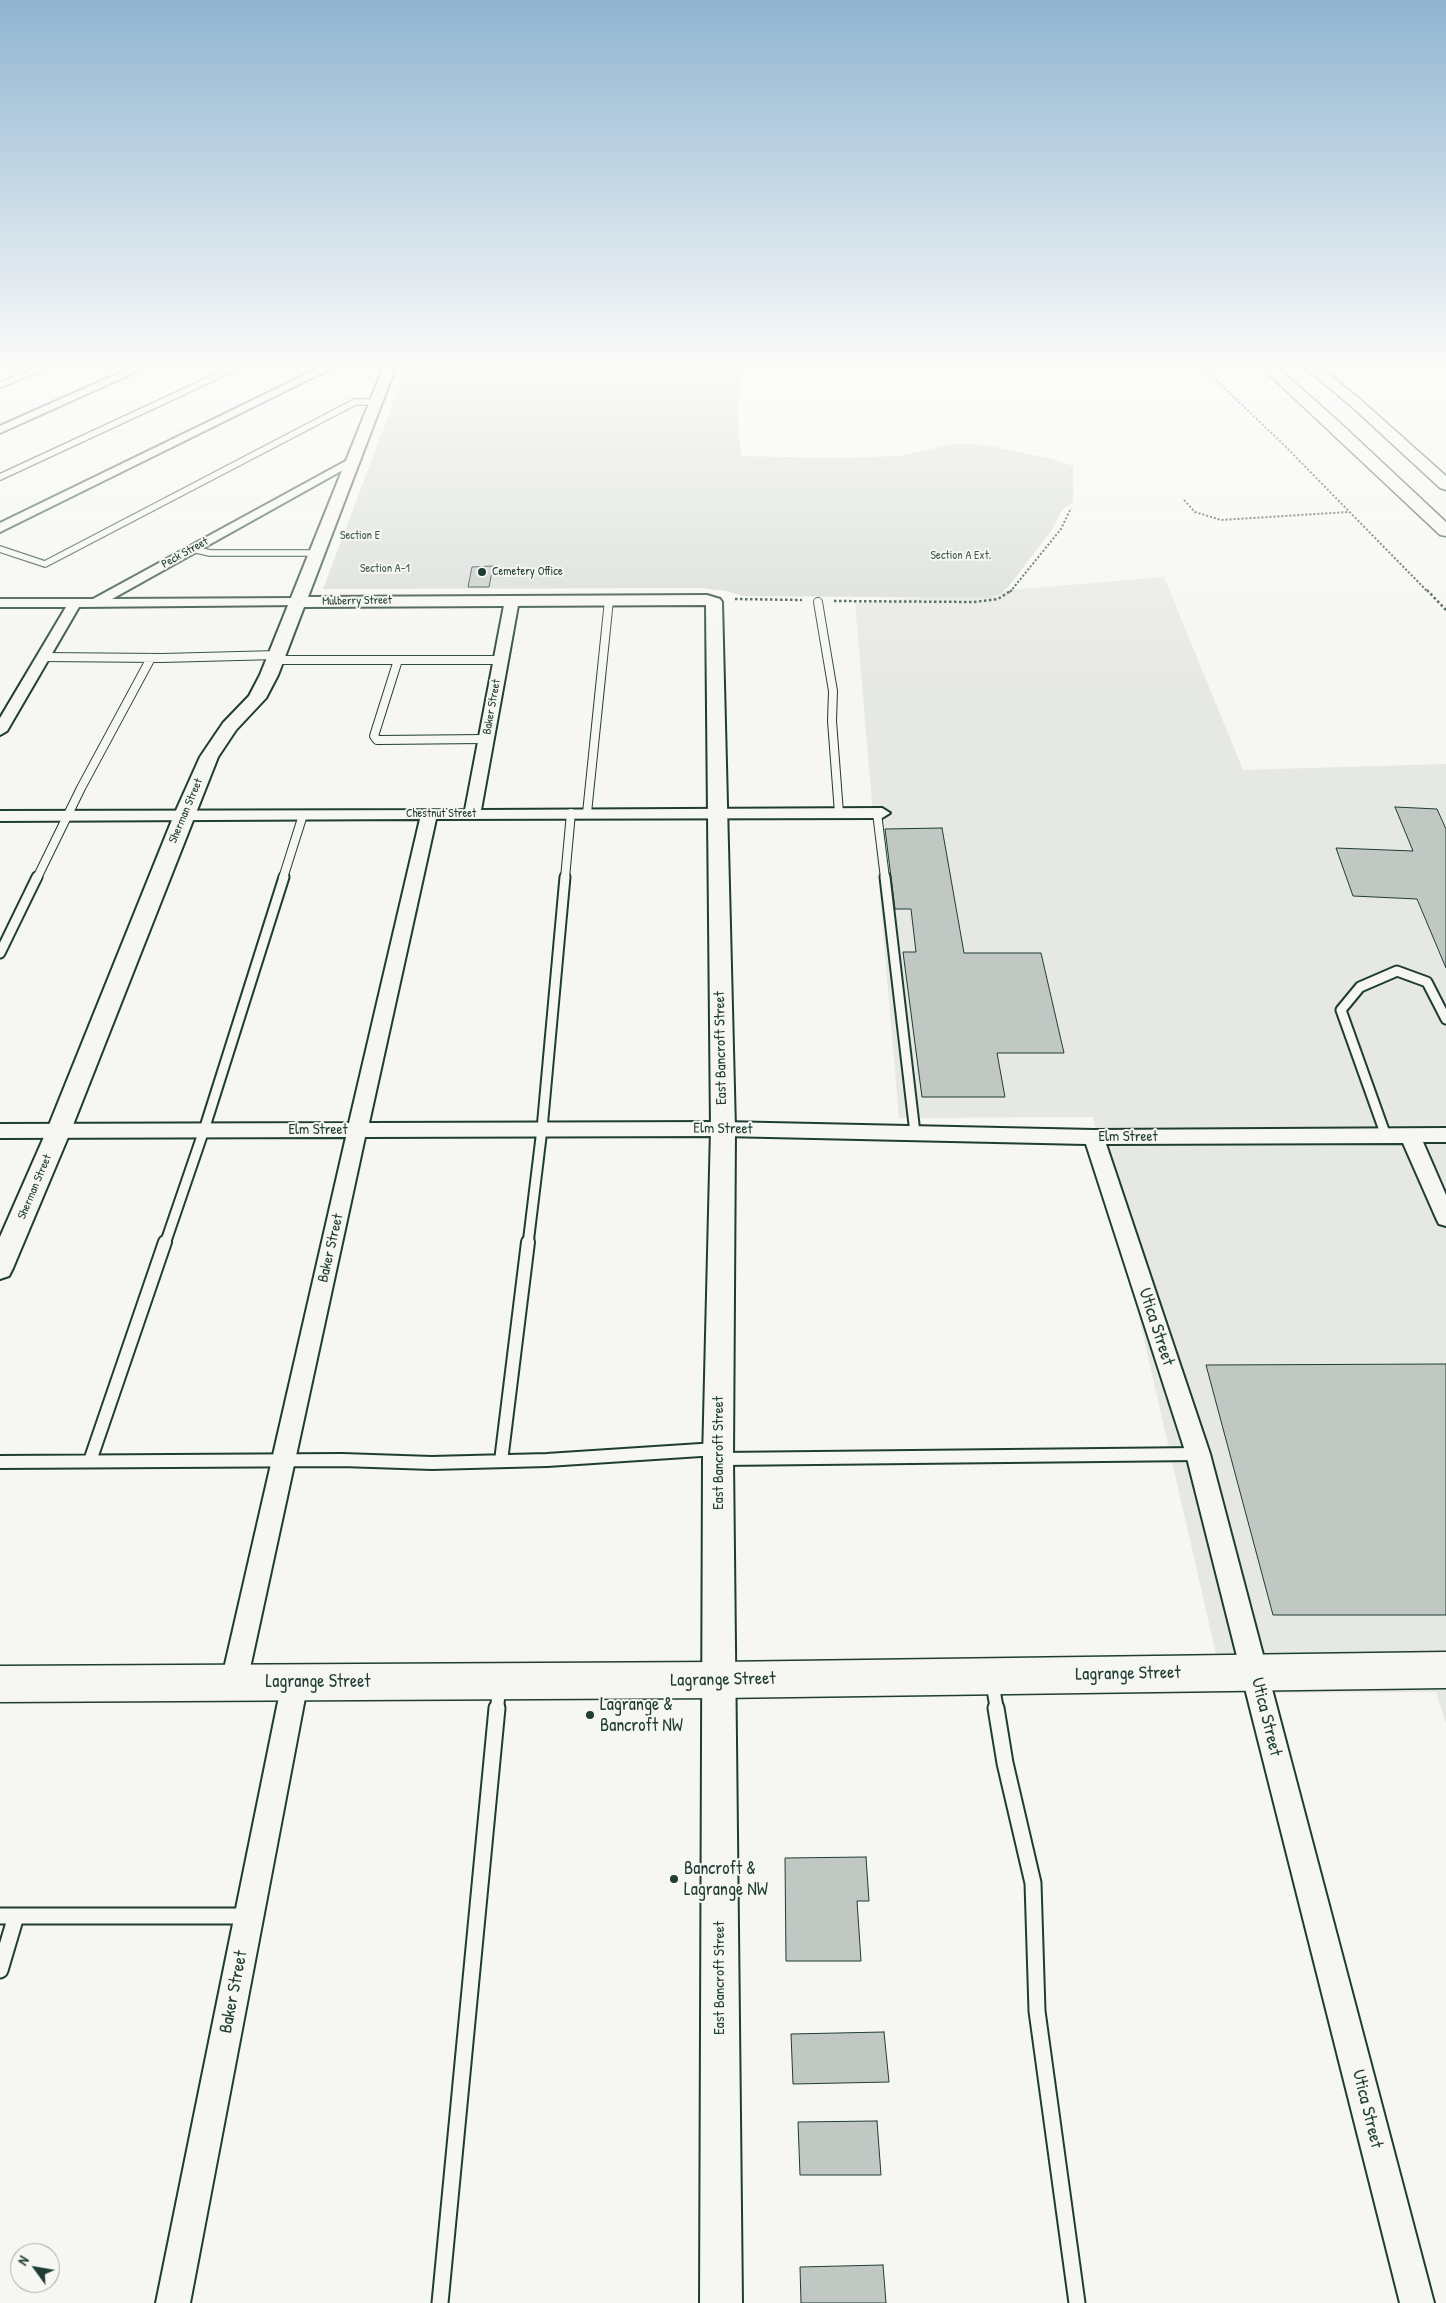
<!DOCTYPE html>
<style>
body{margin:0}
#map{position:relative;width:1446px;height:2303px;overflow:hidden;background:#f6f6f2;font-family:"Patrick Hand",sans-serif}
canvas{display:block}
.north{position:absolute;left:10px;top:2243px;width:50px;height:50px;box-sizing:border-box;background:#f6f6f2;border:1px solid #a0aca6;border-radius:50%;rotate:302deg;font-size:14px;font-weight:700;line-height:20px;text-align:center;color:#1f3d34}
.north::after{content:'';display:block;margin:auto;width:18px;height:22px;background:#1f3d34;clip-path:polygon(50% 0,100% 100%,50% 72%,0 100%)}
</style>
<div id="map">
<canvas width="1446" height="2303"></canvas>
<div class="north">N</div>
</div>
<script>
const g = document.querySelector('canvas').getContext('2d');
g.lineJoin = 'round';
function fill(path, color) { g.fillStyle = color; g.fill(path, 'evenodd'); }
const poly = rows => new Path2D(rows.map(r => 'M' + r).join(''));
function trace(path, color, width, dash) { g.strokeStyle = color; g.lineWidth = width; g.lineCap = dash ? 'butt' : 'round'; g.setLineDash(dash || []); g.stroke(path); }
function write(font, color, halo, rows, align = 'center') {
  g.font = font + ' "Patrick Hand",sans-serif'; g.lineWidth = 4; g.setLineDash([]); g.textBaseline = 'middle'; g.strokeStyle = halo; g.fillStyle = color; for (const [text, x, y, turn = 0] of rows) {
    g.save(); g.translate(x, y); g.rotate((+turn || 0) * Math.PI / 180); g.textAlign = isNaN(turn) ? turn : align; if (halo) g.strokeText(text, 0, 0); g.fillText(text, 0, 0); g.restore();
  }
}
const built = poly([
 [1164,577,1243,770,1446,764,1446,1724,1436,1692,1225,1693,1093,1117,899,1118,855,603]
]);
const green = poly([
 [407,366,741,366,738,425,741,456,831,458,899,456,957,443,991,446,1052,459,1073,466,1073,502,1062,510,1051,531,1009,586,1000,594,988,598,743,596,726,591,702,588,323,589]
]);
const building = poly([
 [493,566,489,587,468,587,472,567,493,566],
 [1395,807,1437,809,1446,829,1446,968,1417,899,1353,896,1336,848,1413,851,1395,807],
 [942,828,964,953,1041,953,1064,1053,997,1053,1005,1097,922,1097,903,952,916,952,911,909,895,909,885,829,942,828],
 [1446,1364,1446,1615,1273,1615,1206,1365,1446,1364],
 [866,1857,869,1901,857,1901,861,1961,786,1961,785,1858,866,1857],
 [884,2032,889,2082,793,2084,791,2034,884,2032],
 [877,2121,881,2175,800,2175,798,2122,877,2121],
 [883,2265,886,2303,801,2303,800,2267,883,2265]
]);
const pathFar1 = poly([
 [1201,366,1283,444,1428,592],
 [1184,500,1195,512,1221,520,1349,512],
 [1010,592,1061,529,1071,508]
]);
const path = poly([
 [1427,590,1446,610],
 [735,599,802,600],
 [834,601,974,602,998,599,1012,590]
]);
const serviceFar4 = poly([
 [0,385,45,366],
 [0,477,239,366],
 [0,549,45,564,355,402,377,402],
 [192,549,210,553,317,553]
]);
const serviceFar3 = poly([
 [818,602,833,691,832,721,839,813],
 [43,657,162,658,277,655],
 [275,660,501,660],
 [398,660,374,736,377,740,486,739],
 [587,813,609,600],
 [877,813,885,878],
 [37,878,81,788,151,658],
 [283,878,303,815],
 [565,878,571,813]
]);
const serviceFar2 = poly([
 [885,877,915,1133],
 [0,953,37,877],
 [1386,1136,1341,1010,1360,987,1397,971,1427,982,1446,1019],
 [165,1244,204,1130,284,877],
 [528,1244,542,1129,565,877]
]);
const serviceFar1 = poly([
 [721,1459,1198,1454],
 [90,1461,165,1242],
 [501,1461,528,1242],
 [0,1462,342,1460,432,1463,547,1460,716,1449],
 [992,1681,997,1710],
 [497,1710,499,1687]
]);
const service = poly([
 [996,1708,1005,1763,1033,1883,1037,2011,1077,2303],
 [0,1916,246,1916],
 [0,1970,16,1916],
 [440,2303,497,1708]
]);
const minor = poly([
 [135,366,149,366,0,433,0,426,135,366],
 [323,366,336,366,0,532,0,523,323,366],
 [355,456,361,459,359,461,112,599,297,598,302,599,304,602,302,605,79,607,7,731,0,735,0,718,66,607,0,607,0,599,93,599,355,456],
 [512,596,519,600,481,810,882,808,890,813,882,818,436,819,369,1123,723,1122,1094,1130,1446,1128,1446,1142,1423,1142,1446,1195,1446,1226,1439,1224,1436,1218,1403,1143,1106,1144,1210,1454,1434,2303,1400,2303,1186,1454,1086,1144,723,1136,365,1137,247,1682,243,1691,234,1695,225,1691,221,1682,346,1137,0,1138,0,1124,349,1123,420,819,0,821,0,811,465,810,505,600,512,596],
 [295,1669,304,1673,308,1682,190,2303,156,2303,282,1682,286,1673,295,1669]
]);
const tertiary = poly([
 [384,366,396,366,308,597,707,595,720,599,722,602,735,1129,733,1459,742,2303,700,2303,703,1459,711,1129,706,605,304,607,278,675,266,698,236,730,218,757,71,1130,13,1268,9,1276,0,1279,0,1237,47,1130,174,815,200,757,223,723,249,696,260,675,384,366]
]);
const secondary = poly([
 [1446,1652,1446,1688,720,1698,0,1702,0,1666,720,1662,1446,1652]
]);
const primary = poly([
 [1260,366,1276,366,1337,420,1446,522,1446,536,1440,535,1260,366],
 [1303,366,1319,366,1361,400,1446,476,1446,490,1440,488,1351,406,1303,366]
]);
const markers = [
 [482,572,5,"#1f3d34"],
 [590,1715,5,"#1f3d34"],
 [674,1879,5,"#1f3d34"]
];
const farParknames = [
 ["Section E",360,536],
 ["Section A Ext.",961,556],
 ["Section A-1",385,569]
];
const farStreetnames = [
 ["Peck Street",185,553,-29],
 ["Mulberry Street",357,601,-1],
 ["Baker Street",492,707,-80],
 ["Sherman Street",186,811,-67],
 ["Chestnut Street",441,814],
 ["Sherman Street",35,1187,-67]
];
const farPoinames = [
 ["Cemetery Office",492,572]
];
const streetNames = [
 ["East Bancroft Street",721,1048,-91],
 ["Elm Street",723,1129,1],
 ["Elm Street",318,1130],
 ["Elm Street",1128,1137],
 ["Baker Street",331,1248,-77],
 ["East Bancroft Street",719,1453,-90],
 ["East Bancroft Street",720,1978,-90]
];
const nearStreetnames = [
 ["Utica Street",1156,1327,72],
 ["Lagrange Street",1128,1674,-1],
 ["Lagrange Street",723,1680,-1],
 ["Lagrange Street",318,1682],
 ["Utica Street",1266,1717,76],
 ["Baker Street",234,1992,-79],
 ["Utica Street",1367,2109,76]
];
const nearPoinames = [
 ["Lagrange &",600,1705],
 ["Bancroft NW",600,1726],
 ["Bancroft &",684,1869],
 ["Lagrange NW",684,1890]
];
fill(built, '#e6e8e4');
fill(green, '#d6dbd6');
fill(building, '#c1c8c3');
trace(building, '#1f3d34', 1);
trace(serviceFar4, '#1f3d34', 8);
trace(serviceFar3, '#1f3d34', 10);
trace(serviceFar2, '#1f3d34', 13);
trace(serviceFar1, '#1f3d34', 16);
trace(service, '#1f3d34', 19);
trace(minor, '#1f3d34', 4);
trace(tertiary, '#1f3d34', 4);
trace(secondary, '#1f3d34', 3);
trace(primary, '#1f3d34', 3);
trace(pathFar1, '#1f3d34', 2, [2, 2]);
trace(path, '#1f3d34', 2.5, [2.5, 2.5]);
trace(serviceFar4, '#f6f6f2', 5.5);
trace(serviceFar3, '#f6f6f2', 8);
trace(serviceFar2, '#f6f6f2', 9);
trace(serviceFar1, '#f6f6f2', 12);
trace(service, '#f6f6f2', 15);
fill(minor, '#f6f6f2');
fill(tertiary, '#f6f6f2');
fill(secondary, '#f6f6f2');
fill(primary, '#f6f6f2');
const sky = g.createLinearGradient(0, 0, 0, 689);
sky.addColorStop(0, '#8fb4d1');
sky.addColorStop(0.53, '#fbfbf9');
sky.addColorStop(1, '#fbfbf900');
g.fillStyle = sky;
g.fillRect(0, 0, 1446, 689);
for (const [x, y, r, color] of markers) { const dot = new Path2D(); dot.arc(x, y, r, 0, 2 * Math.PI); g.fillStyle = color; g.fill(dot); trace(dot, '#f6f6f2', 2); }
write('12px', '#445d54', '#f6f6f2', farParknames);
write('12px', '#1f3d34', '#f6f6f2', farStreetnames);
write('12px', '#1f3d34', '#f6f6f2', farPoinames, 'left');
write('15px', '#1f3d34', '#f6f6f2', streetNames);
write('18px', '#1f3d34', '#f6f6f2', nearStreetnames);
write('18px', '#1f3d34', '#f6f6f2', nearPoinames, 'left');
</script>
